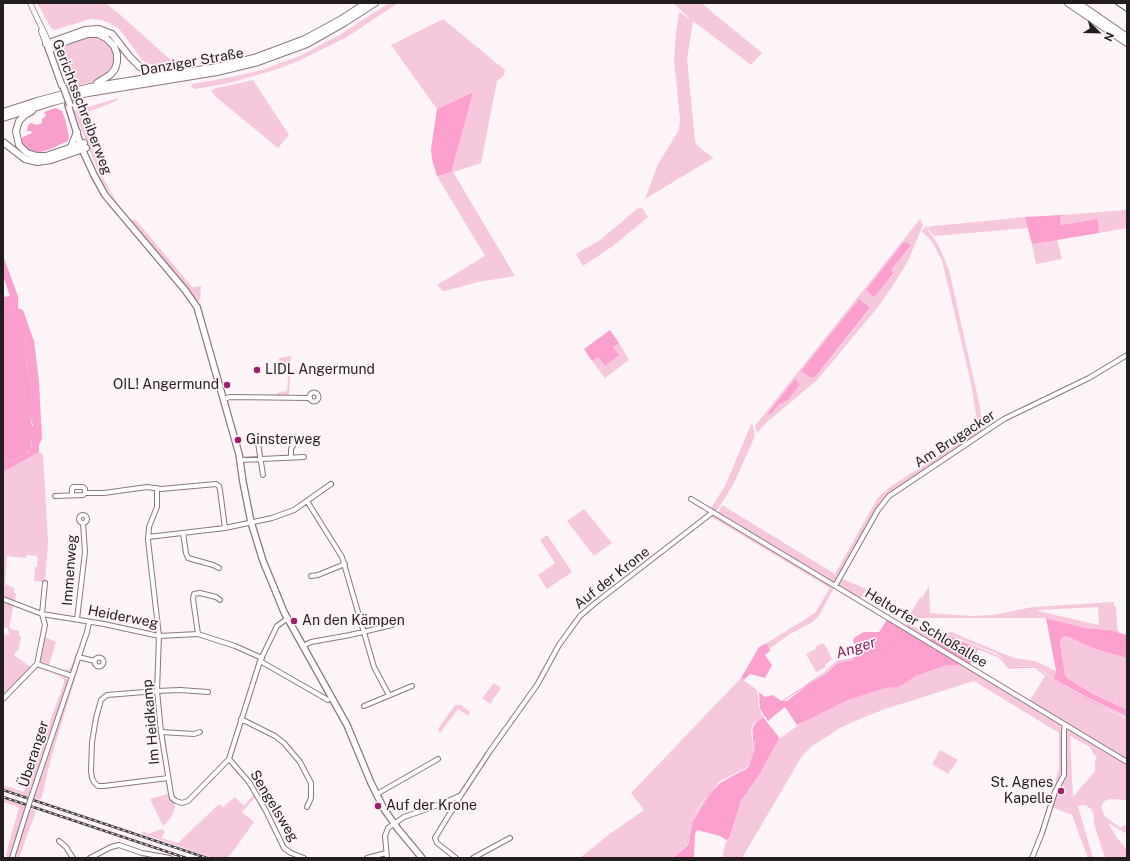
<!DOCTYPE html>
<meta charset="utf-8">
<style>
body{margin:0}
#map{position:relative;width:1130px;height:861px;overflow:hidden;background:#fdf4f8;font-family:"Public Sans",sans-serif}
canvas{display:block}
.frame{position:absolute;inset:0;border:4px solid #241d20;pointer-events:none}
.north{position:absolute;left:1078px;top:12px;width:40px;height:40px;-webkit-text-stroke:3px #fdf4f8;paint-order:stroke;rotate:113deg;font-size:11px;font-weight:700;line-height:16px;text-align:center;color:#241d20}
.north::after{content:'';display:block;margin:auto;width:14px;height:18px;background:#241d20;clip-path:polygon(50% 0,100% 100%,50% 72%,0 100%)}
</style>
<div id="map">
<canvas width="1130" height="861"></canvas>
<div class="frame"></div>
<div class="north">N</div>
</div>
<script>
const g = document.querySelector('canvas').getContext('2d');
g.lineJoin = 'round';
function fill(path, color) { g.fillStyle = color; g.fill(path, 'evenodd'); }
const poly = rows => new Path2D(rows.map(r => 'M' + r).join(''));
function trace(path, color, width, dash) { g.strokeStyle = color; g.lineWidth = width; g.lineCap = dash ? 'butt' : 'round'; g.setLineDash(dash || []); g.stroke(path); }
function write(font, color, halo, rows, align = 'center') {
  g.font = font + ' "Public Sans",sans-serif'; g.lineWidth = 3.5; g.setLineDash([]); g.textBaseline = 'middle'; g.strokeStyle = halo; g.fillStyle = color; for (const [text, x, y, turn = 0] of rows) {
    g.save(); g.translate(x, y); g.rotate((+turn || 0) * Math.PI / 180); g.textAlign = isNaN(turn) ? turn : align; if (halo) g.strokeText(text, 0, 0); g.fillText(text, 0, 0); g.restore();
  }
}
const green = poly([
 [37,3,105,3,117,12,174,63,160,66,151,65,143,61,120,30,112,24,102,20,90,19,55,30,51,28],
 [389,3,398,3,347,37,296,62,275,70,229,83,196,89,191,87,192,84,227,78,262,70,302,55,341,34],
 [677,3,701,3,762,53,751,65,693,21,687,59,695,141,697,145,713,158,645,199,658,164,679,130,680,120,674,59,676,33,679,12,692,20,675,5],
 [443,19,505,70,504,75,497,81,481,163,453,172,515,276,478,282,445,291,443,291,437,285,485,256,437,176,452,172,452,169,472,92,437,109,391,45],
 [99,36,104,38,114,49,115,62,110,73,99,80,69,88,61,54,61,51,68,44,81,40,85,37],
 [253,80,289,135,278,148,216,97,211,91,213,89],
 [119,98,116,101,81,115,103,178,118,205,103,183,74,111],
 [640,208,643,209,648,217,613,246,583,266,576,254,600,240,637,209],
 [1127,210,1127,228,1099,233,1098,219,1060,225,1061,215],
 [1025,217,1028,228,935,236,925,227],
 [135,219,192,287,201,286,200,300,198,301,131,221],
 [920,219,923,225,908,261,892,287,878,307,817,380,766,423,757,433,755,426],
 [905,242,911,247,891,270,894,274,880,289],
 [859,300,870,309,832,357,814,378,812,377,811,378,802,371],
 [926,228,938,244,949,270,980,407,983,432,888,496,837,581,834,583,719,515,718,513,722,505,835,574,877,499,882,494,890,487,957,444,978,427,971,383,946,277,942,261,936,249,930,239,922,232,923,229],
 [1057,239,1062,259,1036,264,1032,244],
 [619,343,629,360,605,378,592,361,598,357,605,366,613,347],
 [291,356,289,395,276,395,277,393,287,391,288,383,287,370,280,370,279,358],
 [752,422,755,436,733,485,716,512,711,508,725,486],
 [39,452,43,454,48,543,45,580,43,582,34,581,35,567,37,567,37,564,38,558,36,556,27,555,26,558,7,556,5,584,14,588,14,593,16,593,15,603,3,598,3,472],
 [584,509,612,543,594,556,567,521],
 [710,516,716,516,832,585,831,588,834,588,818,617,811,623,790,634,769,649,767,643,815,613,830,588],
 [547,535,572,572,547,589,538,575,555,563,540,540],
 [841,578,866,589,860,600,838,587,838,585],
 [929,586,930,613,971,616,993,615,1033,607,1114,602,1114,606,1116,606,1117,627,1119,633,1110,630,1085,628,1046,618,911,618,909,623,926,634,940,632,951,632,1014,658,1035,661,1056,671,1054,679,1034,666,1008,667,1000,656,995,653,952,636,944,634,924,638,906,628,908,623,906,621,920,597,922,598],
 [1098,607,1099,625,1038,611,1039,610],
 [3,600,14,604,9,627,11,629,19,631,19,636,21,636,19,648,14,655,32,668,5,696,3,695,3,634,9,635,8,628,3,627],
 [43,636,56,642,49,665,64,670,68,670,71,667,76,654,77,655,73,668,70,672,68,673,42,665,39,662],
 [1063,636,1066,636,1095,649,1127,658,1127,710,1091,693,1067,678,1065,675,1060,643,1061,638],
 [822,643,825,645,832,659,825,665,826,667,816,672,806,654,816,649,815,647],
 [79,659,81,660,77,672,51,758,42,796,41,799,33,799],
 [959,662,1061,724,1063,729,1063,773,1053,794,1059,767,1059,733,974,681,885,709,862,718,840,728,812,746,802,756,742,858,722,858,726,841,729,840,741,801,759,775,779,739,804,721,848,700,886,688,899,687,916,676,944,666,957,665],
 [37,666,66,676,68,684,29,797,3,788,3,785,24,792,64,683,64,680,60,676,38,668,35,669,17,688],
 [1045,676,1085,698,1127,719,1127,761,1029,702],
 [741,678,757,690,759,707,762,716,754,723,751,729,753,747,751,755,747,765,740,771,720,781,702,802,691,820,687,840,685,845,671,858,580,858,607,836,644,810,631,793],
 [494,683,501,688,490,704,482,698],
 [455,705,461,705,470,712,468,716,458,709,440,733,438,729],
 [1066,728,1068,728,1127,763,1127,800,1111,799,1104,801,1101,807,1105,817,1121,828,1124,825,1127,827,1125,830,1127,831,1127,834,1108,823,1117,838,1126,849,1127,848,1126,858,1105,858,1094,824,1094,816,1092,810,1087,806,1083,805,1078,806,1093,858,1088,858,1072,815,1051,807,1055,793,1062,781,1065,782,1065,731],
 [1070,736,1090,747,1094,755,1097,757,1095,762,1095,771,1073,797],
 [940,750,958,760,948,774,932,764],
 [168,794,174,802,175,808,171,818,163,826,150,799],
 [254,794,256,796,242,812,254,822,228,858,213,858,141,833,144,831,148,834,162,829,165,832,161,838,178,843,219,804,223,807,235,797,244,806],
 [3,799,26,806,10,858,5,858,19,807,3,802],
 [30,809,36,811,19,858,13,858]
]);
const forest = poly([
 [473,92,452,169,452,172,437,176,432,159,431,149,437,109],
 [1061,215,1060,225,1098,219,1099,233,1032,244,1025,217],
 [904,242,908,243,911,246,891,270,894,273,874,297,866,290],
 [3,256,18,296,18,308,23,310,34,341,39,381,42,439,39,445,39,452,3,472,3,462,15,460,30,450,32,440,30,430,33,425,30,417,29,407,31,405,31,385,29,375,26,369,27,362,25,354,26,346,25,337,10,312,3,312,3,297,10,296,3,276],
 [859,299,870,308,832,356,814,378,812,377,811,378,801,371],
 [610,330,619,343,613,347,619,355,605,366,598,357,592,361,584,349],
 [795,379,800,384,787,401,786,400,782,404,780,403,770,415,768,413],
 [888,618,959,662,958,665,944,666,916,676,899,687,886,688,848,700,797,725,785,707,768,721,760,709,759,692,765,697,773,695,781,701,787,701,810,683,824,675,837,663,852,660,857,656,853,640,855,637,864,632,879,632],
 [1046,618,1085,628,1110,630,1127,635,1127,658,1095,649,1066,636,1061,638,1060,643,1065,675,1067,678,1091,693,1127,710,1127,716,1086,697,1054,679,1056,671],
 [943,636,951,637,978,649,969,666,926,640],
 [767,643,770,651,765,655,772,665,765,678,750,674,744,680,741,678,759,647],
 [763,717,778,736,779,739,759,775,741,801,729,839,726,840,720,836,697,830,695,834,694,858,673,858,688,845,693,821,710,794,721,783,745,770,749,766,755,748,753,729,757,722]
]);
const water = poly([
 [56,108,62,111,65,119,69,137,68,141,48,150,40,152,35,152,27,149,22,143,21,140,23,137,32,133,31,131,27,131,28,125,31,123,37,125,42,123,42,119,46,116,44,112],
 [3,312,10,312,14,314,20,323,25,337,26,346,25,354,27,362,26,369,29,375,31,385,31,405,29,407,32,408,32,412,30,417,33,429,31,430,33,432,30,450,26,452,24,456,21,456,15,460,3,462]
]);
const stream = poly([
 [925,638,944,635,951,637,999,657,1009,668,1035,667,1045,675,1085,698,1127,717],
 [672,858,687,844,692,820,710,793,721,783,741,772,749,763,754,748,753,728,758,720,774,707,824,673,836,662,851,659,874,651,921,640]
]);
const minor = poly([
 '309.5 397a4.5 4.5 0 1 1 9 0a4.5 4.5 0 1 1-9 0Z',
 [224,399,230,397,310,398],
 [258,443,263,475],
 [291,458,291,449,294,444,294,437],
 [240,460,304,457],
 [157,488,157,507,149,527,148,540,159,636,157,691,161,732,171,794,172,798,176,801,182,803,188,801,229,759,260,661,277,626,288,618],
 [72,494,72,489,73,487,83,487,85,489,85,493],
 [55,496,83,495,85,493,104,493,147,487,161,489,216,484,219,486,220,490,225,528],
 [691,499,1127,762],
 [307,501,342,557,374,667,389,695],
 '79 519a4 4 0 1 1 8 0a4 4 0 1 1-8 0Z',
 [183,533,186,553,188,558,213,565,219,568],
 [148,537,225,528,272,518,294,510,331,484],
 [311,576,318,575,345,564],
 [835,586,878,510,889,496,1004,419,1089,378,1127,355],
 [3,599,42,614,104,624,159,636,198,634,235,646,262,658],
 [77,619,85,552,83,523],
 [198,634,193,599,194,594,200,593,216,597,220,600],
 [303,646,311,642,350,635,392,625],
 [78,657,95,661],
 '94.5 662a4.5 4.5 0 1 1 9 0a4.5 4.5 0 1 1-9 0Z',
 [260,661,328,700],
 [37,664,45,625,42,614,45,583],
 [3,699,37,664,72,676],
 [364,706,412,686],
 [241,719,275,736,284,743,300,762,311,783,311,798,307,807],
 [161,732,194,734,200,732],
 [229,759,249,782,266,811,284,848,291,853,304,858],
 [168,778,104,786,98,786,94,782,92,778,91,771,92,742,96,718,101,700,107,695,157,691,180,690,208,692],
 [377,794,438,759],
 [31,798,87,632,89,622],
 [444,803,450,806,452,811],
 [59,841,66,847,73,858],
 [12,858,28,807],
 [90,858,111,847,119,845,142,853,170,858],
 [367,858,386,853],
 [387,858,385,836,388,828,404,817,444,803,461,795,490,751,537,685,559,645,580,616,594,604,713,512],
 [456,858,437,843,435,838,461,795],
 [473,858,510,838],
 [1032,858,1042,833,1055,792,1064,775,1064,731,1065,725]
]);
const tertiary = poly([
 [30,3,50,45],
 [41,31,46,44]
]);
const secondary = poly([
 [48,47,62,86],
 [68,105,82,149,94,175,105,195,185,290,197,307,239,454,243,482,251,522,263,561,273,585,284,612,347,725,371,783,384,809,398,829,422,858]
]);
const trunk = poly([
 [1068,3,1127,43],
 [1078,3,1127,37],
 [46,44,85,30,99,29,112,34,130,57,140,67,152,73,160,73],
 [49,50,67,41,88,34,98,34,106,38,114,46,117,54,117,62,115,69,110,75,97,83],
 [32,111,25,115,19,121,16,131,19,145,27,153,37,156,46,156,84,143],
 [3,112,37,101,90,87,217,67,254,58,305,39,340,20,366,3],
 [3,118,53,102,88,93,217,72,258,62,307,44,344,23,375,3],
 [3,142,25,159,37,162,51,160,86,148],
 [71,147,77,132]
]);
const tram = poly([
 [1114,3,1127,12]
]);
const rail = poly([
 [3,790,207,858],
 [3,797,186,858]
]);
const minorBridge = poly([
 [28,807,31,798]
]);
const secondaryBridge = poly([
 [63,86,70,105]
]);
const markers = [
 [257,370,4,"#a01e6f"],
 [227,385,4,"#a01e6f"],
 [238,440,4,"#a01e6f"],
 [294,621,4,"#a01e6f"],
 [1061,791,4,"#a01e6f"],
 [378,806,4,"#a01e6f"]
];
const streetNames = [
 ["Danziger Straße",192,62,-10],
 ["Gerichtsschreiberweg",82,107,69],
 ["Am Brugacker",955,439,-33],
 ["Immenweg",70,570,-86],
 ["Auf der Krone",612,578,-38],
 ["Heiderweg",123,617,11],
 ["Heltorfer Schloßallee",926,628,31],
 ["Im Heidkamp",151,722,-95],
 ["Überanger",34,754,-72],
 ["Sengelsweg",274,806,59]
];
const poiNames = [
 ["LIDL Angermund",265,370],
 ["OIL! Angermund",219,385,"right"],
 ["Ginsterweg",246,440],
 ["An den Kämpen",302,621],
 ["St. Agnes",1053,783,"right"],
 ["Kapelle",1053,799,"right"],
 ["Auf der Krone",386,806]
];
const waterNames = [
 ["Anger",856,648,-17]
];
fill(green, '#f6c7dd');
fill(forest, '#fba0ce');
fill(water, '#f89ecc');
trace(stream, '#f89ecc', 1);
trace(minor, '#89777f', 6);
trace(tertiary, '#89777f', 6);
trace(secondary, '#89777f', 8);
trace(trunk, '#89777f', 8);
trace(minor, '#fff', 4);
trace(tertiary, '#fff', 4.5);
trace(secondary, '#fff', 5.5);
trace(trunk, '#fff', 6);
trace(tram, '#463f42', 1);
trace(rail, '#463f42', 2.5);
trace(rail, '#fdf4f8', 1, [3]);
trace(minorBridge, '#89777f', 6, []);
trace(secondaryBridge, '#89777f', 8, []);
trace(minorBridge, '#fff', 4);
trace(secondaryBridge, '#fff', 5.5);
for (const [x, y, r, color] of markers) { const dot = new Path2D(); dot.arc(x, y, r, 0, 2 * Math.PI); g.fillStyle = color; g.fill(dot); trace(dot, '#fdf4f8', 1.5); }
write('14px', '#241d20', '#fdf4f8', streetNames);
write('14px', '#241d20', '#fdf4f8', poiNames, 'left');
write('italic 15px', '#87205e', '#fdf4f8', waterNames);
</script>
